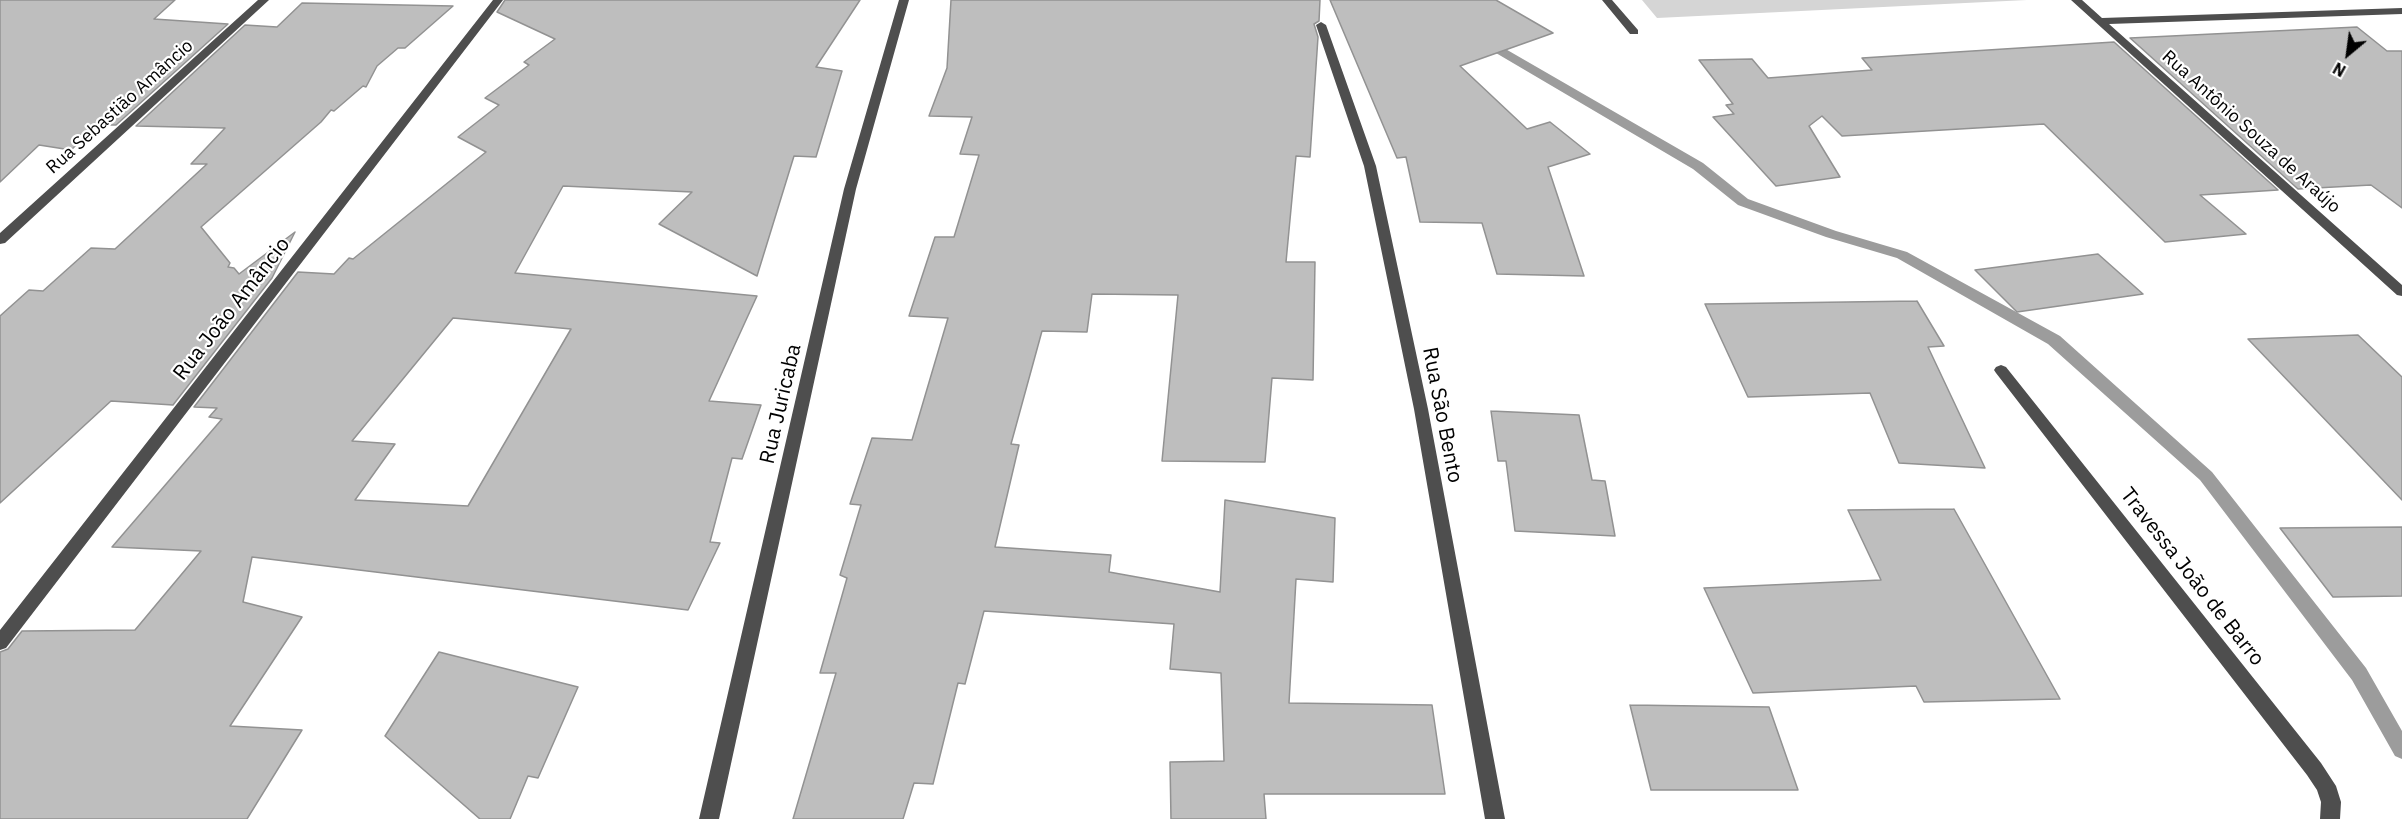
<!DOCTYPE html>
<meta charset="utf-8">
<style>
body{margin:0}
#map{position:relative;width:2402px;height:819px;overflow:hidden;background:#fff;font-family:"IBM Plex Sans",sans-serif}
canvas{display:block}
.north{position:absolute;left:2318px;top:24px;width:60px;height:60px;-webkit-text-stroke:4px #fff;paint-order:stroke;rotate:209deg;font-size:16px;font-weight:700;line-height:24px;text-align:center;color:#000}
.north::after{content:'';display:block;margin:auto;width:21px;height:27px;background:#000;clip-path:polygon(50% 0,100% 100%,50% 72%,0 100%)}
</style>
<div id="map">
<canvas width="2402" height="819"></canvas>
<div class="north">N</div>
</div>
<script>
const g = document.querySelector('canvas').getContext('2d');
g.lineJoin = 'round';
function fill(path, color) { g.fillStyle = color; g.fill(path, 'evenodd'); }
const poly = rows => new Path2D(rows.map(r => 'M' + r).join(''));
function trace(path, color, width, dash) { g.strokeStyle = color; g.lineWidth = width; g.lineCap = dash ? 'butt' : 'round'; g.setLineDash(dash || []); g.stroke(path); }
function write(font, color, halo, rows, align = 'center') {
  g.font = font + ' "IBM Plex Sans",sans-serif'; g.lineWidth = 4.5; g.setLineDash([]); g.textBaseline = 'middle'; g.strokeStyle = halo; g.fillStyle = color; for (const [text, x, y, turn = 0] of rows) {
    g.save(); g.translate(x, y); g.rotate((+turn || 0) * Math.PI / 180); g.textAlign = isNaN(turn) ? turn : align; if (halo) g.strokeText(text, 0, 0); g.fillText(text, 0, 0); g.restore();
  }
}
const green = poly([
 [1642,0,2027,0,1657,18]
]);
const stream = poly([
 [1483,36,1703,163,1748,199,1836,231,1907,252,2060,336,2212,472,2366,668,2402,731,2402,759,2395,756,2352,680,2200,480,2048,344,1897,258,1826,237,1738,205,1693,169,1479,43,1479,37,1483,36]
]);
const building = poly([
 [0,0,175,0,154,19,228,24,116,125,97,125,71,150,39,145,0,182,0,0],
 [505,0,860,0,816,67,842,71,816,157,794,156,757,276,659,224,692,192,563,186,515,273,757,296,709,401,761,405,742,459,732,458,710,542,720,543,688,610,252,557,243,602,302,617,230,726,302,730,247,819,0,819,0,652,8,649,22,631,135,630,201,551,112,547,222,419,209,417,217,408,194,407,298,272,334,274,349,258,353,259,486,152,458,137,499,105,485,98,529,65,524,62,555,39,497,12,505,0],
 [453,318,571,329,468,506,355,500,395,444,352,441,453,318],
 [951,0,1320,0,1319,21,1314,24,1318,37,1310,157,1296,156,1286,262,1315,262,1313,380,1272,378,1265,462,1162,461,1178,295,1092,294,1087,332,1042,331,1011,444,1019,445,995,547,1111,555,1109,572,1220,592,1225,500,1335,518,1333,582,1296,579,1289,703,1432,705,1445,794,1264,794,1266,819,1171,819,1170,762,1224,761,1221,673,1170,669,1174,624,984,611,965,684,958,683,933,784,914,783,903,819,793,819,836,673,820,673,847,578,840,575,861,505,850,504,872,438,912,440,948,318,909,316,935,237,954,237,979,155,960,154,972,117,929,116,947,68,951,0],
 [1330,0,1496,0,1553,33,1460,66,1527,129,1550,122,1590,154,1548,167,1584,276,1497,274,1482,223,1420,222,1406,157,1397,158,1330,0],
 [302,3,453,6,405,48,398,48,377,66,366,87,363,86,334,111,331,110,321,122,201,227,230,263,228,267,234,268,239,274,295,232,272,278,173,405,111,401,0,503,0,316,29,290,43,291,91,248,115,249,207,164,191,164,225,128,136,126,245,25,277,27,302,3],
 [2357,27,2387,51,2402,51,2402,208,2371,185,2298,189,2130,38,2357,27],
 [2114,42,2278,190,2200,195,2246,234,2165,242,2044,124,1842,136,1822,116,1809,126,1840,177,1776,186,1713,117,1734,114,1726,105,1733,104,1699,60,1752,59,1768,78,1872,70,1862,58,2114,42],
 [2098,254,2143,294,2017,312,1975,270,2098,254],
 [1917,301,1944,346,1928,347,1985,468,1899,463,1870,393,1748,397,1705,304,1917,301],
 [2358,335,2402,377,2402,500,2248,339,2358,335],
 [1491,411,1579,415,1592,480,1605,481,1615,536,1515,531,1506,461,1498,461,1491,411],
 [1954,509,2060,699,1924,702,1916,686,1753,693,1704,588,1881,580,1848,510,1954,509],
 [2402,527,2402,596,2333,597,2280,528,2402,527],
 [439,652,578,687,538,778,528,776,510,819,480,819,385,736,439,652],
 [1630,705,1769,707,1798,790,1651,790,1630,705]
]);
const minor = poly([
 [258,0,269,0,5,243,0,244,0,233,258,0],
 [493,0,503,0,6,648,0,650,0,630,493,0],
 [899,0,909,0,856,189,719,819,699,819,844,189,899,0],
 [1602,0,1612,0,1638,30,1638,34,1630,34,1602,0],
 [2071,0,2082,0,2102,18,2402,8,2402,14,2109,24,2402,285,2402,296,2397,295,2071,0],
 [1321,22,1326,25,1376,166,1428,409,1505,819,1485,819,1414,409,1364,166,1316,25,1321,22],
 [2001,365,2006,367,2321,763,2336,786,2341,802,2340,819,2320,819,2321,802,2317,790,2307,775,1996,373,1994,370,1996,367,2001,365]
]);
const farStreetnames = [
 ["Rua Sebastião Amâncio",120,107,-42],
 ["Rua Antônio Souza de Araújo",2251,132,42]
];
const streetNames = [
 ["Rua João Amâncio",232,309,-52],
 ["Rua Juricaba",781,404,-77],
 ["Rua São Bento",1442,415,79],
 ["Travessa João de Barro",2192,577,52]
];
fill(green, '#d5d5d5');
fill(stream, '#9c9c9c');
fill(building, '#bebebe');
trace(building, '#929292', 1.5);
fill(minor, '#4e4e4e');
write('18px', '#000', '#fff', farStreetnames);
write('21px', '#000', '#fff', streetNames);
</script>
